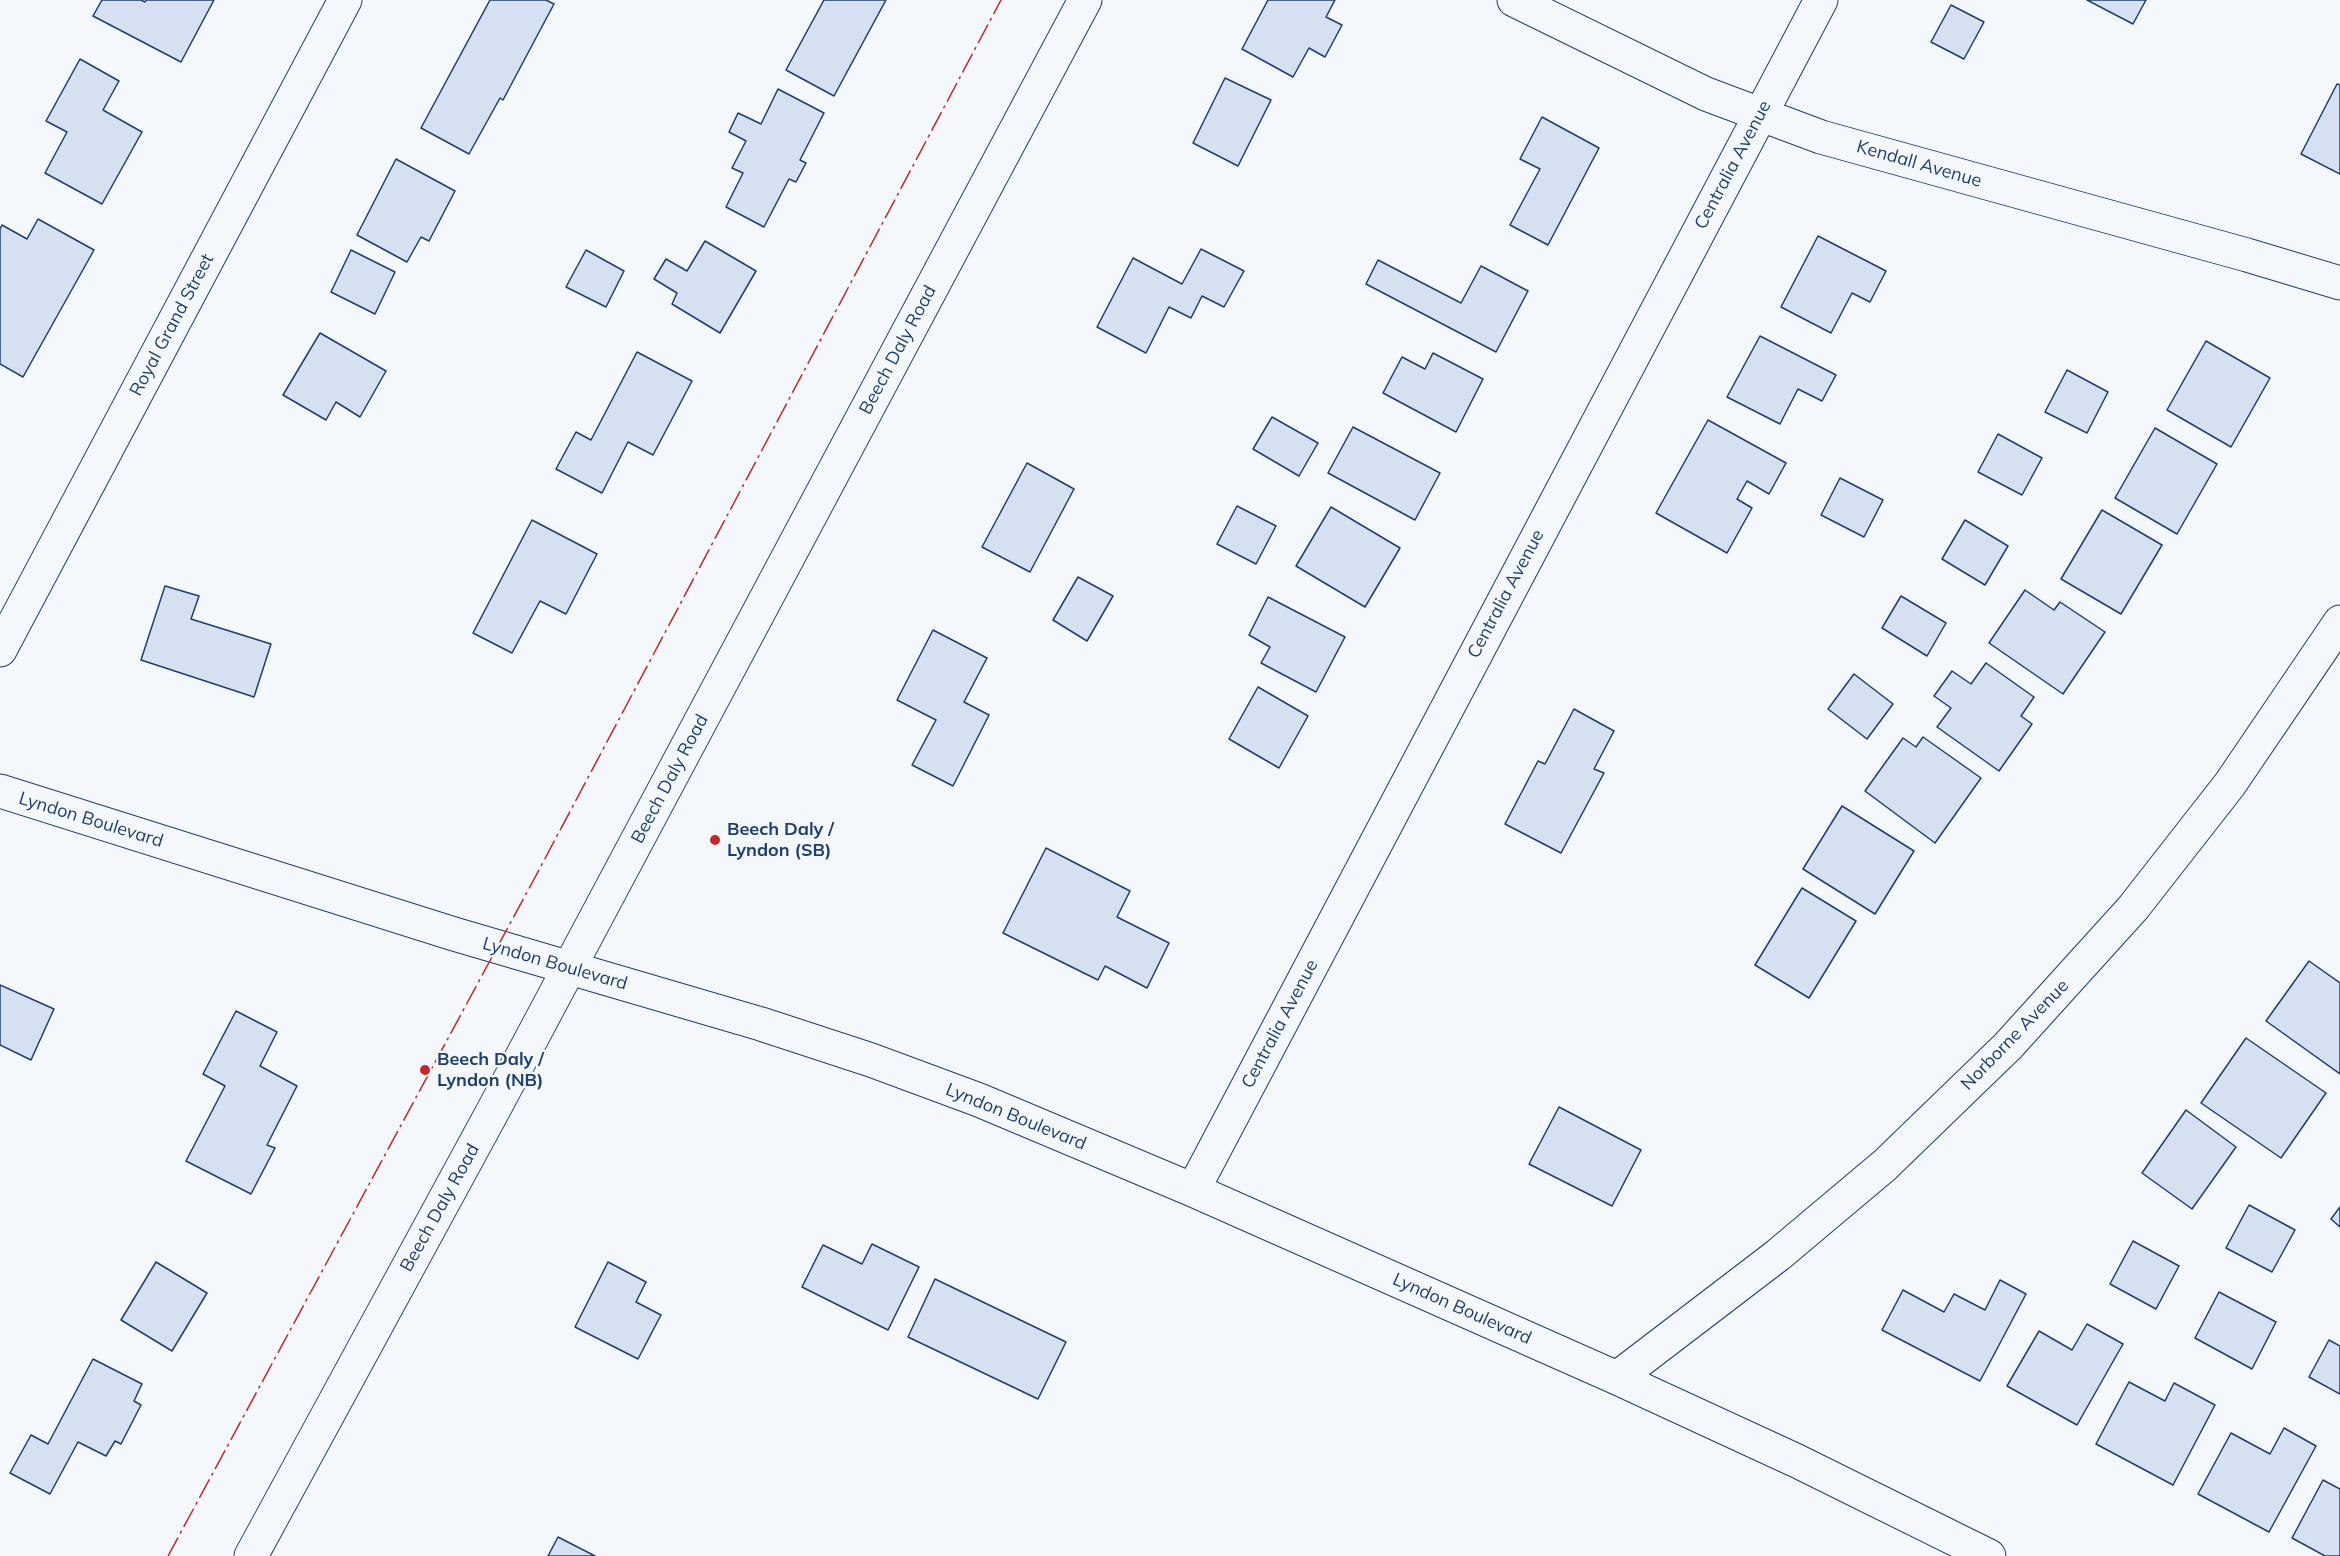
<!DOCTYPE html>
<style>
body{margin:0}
canvas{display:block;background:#f4f7fb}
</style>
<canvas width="2340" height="1556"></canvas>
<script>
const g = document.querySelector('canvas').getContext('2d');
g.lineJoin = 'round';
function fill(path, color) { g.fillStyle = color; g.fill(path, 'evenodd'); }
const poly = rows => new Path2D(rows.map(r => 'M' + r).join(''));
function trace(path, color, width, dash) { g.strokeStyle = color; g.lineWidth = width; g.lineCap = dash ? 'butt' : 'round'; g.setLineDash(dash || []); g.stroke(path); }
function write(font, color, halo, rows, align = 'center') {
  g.font = font + ' Mulish,sans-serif'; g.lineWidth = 4.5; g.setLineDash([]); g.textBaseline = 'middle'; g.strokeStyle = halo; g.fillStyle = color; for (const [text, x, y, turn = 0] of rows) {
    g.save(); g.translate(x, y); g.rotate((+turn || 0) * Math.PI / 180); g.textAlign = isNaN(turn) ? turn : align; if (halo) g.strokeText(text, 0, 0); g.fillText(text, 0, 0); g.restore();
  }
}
const building = poly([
 [102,0,141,0,145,2,146,0,214,0,181,62,93,16,102,0],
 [490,0,546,0,554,4,503,100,500,98,469,154,421,128,490,0],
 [824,0,886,0,834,96,786,70,824,0],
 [1268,0,1335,0,1326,17,1342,25,1325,57,1309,48,1293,77,1242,49,1268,0],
 [2087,0,2146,0,2133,24,2087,0],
 [1951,5,1984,22,1964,59,1931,42,1951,5],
 [80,59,119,81,103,110,142,132,102,204,45,173,67,132,46,121,80,59],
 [1225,78,1271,100,1238,166,1193,143,1225,78],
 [2337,84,2340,85,2340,174,2301,154,2337,84],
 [778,89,824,113,800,160,806,163,796,182,789,179,764,227,726,207,743,173,732,168,746,141,729,132,738,113,761,124,778,89],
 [1542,117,1599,148,1548,245,1510,225,1540,169,1520,159,1542,117],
 [396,159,455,191,429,241,421,237,407,262,357,235,396,159],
 [38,219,94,250,23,377,0,364,0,229,2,225,27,239,38,219],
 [1818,236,1886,271,1870,302,1852,293,1831,333,1781,307,1818,236],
 [705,241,756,271,720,333,672,304,677,293,654,279,666,259,687,271,705,241],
 [1201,249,1244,271,1224,307,1202,296,1191,318,1169,307,1146,353,1097,327,1133,258,1182,284,1201,249],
 [351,250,395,272,375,314,331,292,351,250],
 [586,250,624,271,606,307,566,287,586,250],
 [1378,260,1461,303,1481,266,1528,291,1496,352,1366,284,1378,260],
 [320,333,386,371,360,417,336,402,326,420,283,395,320,333],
 [1760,336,1836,375,1822,401,1798,389,1780,424,1727,397,1760,336],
 [2206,341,2270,378,2231,447,2167,410,2206,341],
 [637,352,692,381,653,455,628,442,602,493,556,469,576,432,591,440,637,352],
 [1433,353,1483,379,1456,432,1383,393,1402,357,1425,369,1433,353],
 [2067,370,2108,392,2087,433,2045,412,2067,370],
 [1272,417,1318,443,1299,476,1253,449,1272,417],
 [1708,420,1786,463,1769,494,1747,481,1737,499,1752,508,1727,553,1656,513,1708,420],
 [1353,427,1440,473,1415,520,1328,473,1353,427],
 [2155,428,2217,464,2177,534,2115,498,2155,428],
 [1998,434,2042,458,2022,495,1978,472,1998,434],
 [1027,463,1074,489,1030,572,982,547,1027,463],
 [1840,478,1883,500,1864,537,1821,515,1840,478],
 [1237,506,1276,526,1256,564,1217,544,1237,506],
 [1331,507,1400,548,1365,607,1296,566,1331,507],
 [2102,510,2162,545,2121,614,2061,579,2102,510],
 [532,520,597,554,566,614,540,601,512,653,473,633,532,520],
 [1965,520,2008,546,1985,585,1942,559,1965,520],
 [1078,577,1113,596,1087,641,1053,620,1078,577],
 [165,586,199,596,191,619,271,644,254,697,141,660,165,586],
 [2025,590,2054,610,2060,602,2105,632,2063,694,1989,643,2025,590],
 [1901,596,1946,623,1927,656,1882,628,1901,596],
 [1268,597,1345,637,1316,692,1261,663,1270,647,1249,635,1268,597],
 [933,630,987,658,964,702,989,715,953,786,912,765,936,720,897,700,933,630],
 [1986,663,2034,697,2021,716,2032,724,1999,771,1937,727,1951,708,1934,696,1952,671,1971,684,1986,663],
 [1854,674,1893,704,1867,739,1828,709,1854,674],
 [1258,687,1308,716,1279,768,1229,739,1258,687],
 [1574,709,1614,731,1594,769,1604,773,1561,853,1505,824,1538,761,1545,764,1574,709],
 [1923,737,1981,778,1935,843,1865,791,1903,738,1916,747,1923,737],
 [1842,806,1914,851,1875,914,1803,869,1842,806],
 [1046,848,1130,891,1117,917,1169,943,1147,988,1105,966,1098,980,1003,933,1046,848],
 [1802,888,1856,921,1809,998,1755,965,1802,888],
 [2309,961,2340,983,2340,1074,2266,1021,2309,961],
 [0,985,54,1009,31,1060,0,1045,0,985],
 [236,1011,277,1032,260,1066,297,1086,267,1145,275,1148,251,1194,186,1161,225,1086,203,1074,236,1011],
 [2246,1038,2326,1093,2281,1158,2201,1103,2246,1038],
 [1559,1107,1641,1150,1612,1206,1529,1164,1559,1107],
 [2186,1110,2236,1147,2192,1209,2142,1173,2186,1110],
 [2249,1205,2295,1230,2272,1272,2226,1248,2249,1205],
 [2340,1207,2340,1227,2331,1219,2340,1207],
 [2133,1241,2179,1266,2156,1309,2110,1284,2133,1241],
 [872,1244,919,1267,888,1330,802,1287,823,1245,862,1264,872,1244],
 [156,1262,207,1293,172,1351,121,1320,156,1262],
 [608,1262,646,1282,636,1302,661,1315,638,1359,575,1327,608,1262],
 [935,1279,1066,1342,1038,1399,908,1337,935,1279],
 [2000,1280,2026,1294,1980,1381,1882,1330,1903,1290,1944,1312,1954,1294,1985,1310,2000,1280],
 [2219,1292,2276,1322,2252,1369,2195,1338,2219,1292],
 [2087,1324,2123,1344,2077,1425,2007,1386,2039,1331,2072,1350,2087,1324],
 [2329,1340,2340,1346,2340,1394,2309,1377,2329,1340],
 [93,1359,142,1384,134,1401,141,1405,121,1444,115,1441,106,1456,78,1442,50,1494,10,1473,31,1435,48,1444,93,1359],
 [2129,1382,2165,1401,2174,1383,2215,1405,2173,1485,2096,1444,2129,1382],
 [2284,1428,2316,1446,2269,1532,2198,1494,2231,1433,2270,1454,2284,1428],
 [2323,1480,2340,1489,2340,1556,2325,1556,2292,1538,2323,1480],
 [558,1537,595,1556,548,1556,558,1537]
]);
const street = poly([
 [1514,0,1706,94,1821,137,2247,255,2340,283],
 [0,650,345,0],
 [0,791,454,934,761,1024,871,1060,979,1100,1193,1190,1617,1378,1797,1461,1989,1556],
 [1193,1190,1821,0],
 [1617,1378,1778,1255,1885,1165,2008,1046,2133,908,2230,784,2340,622]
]);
const secondary = poly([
 [251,1556,494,1109,1085,0]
]);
const power = poly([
 [168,1556,532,883,1001,0]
]);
const markers = [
 [715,840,6,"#c62828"],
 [425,1070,6,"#c62828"]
];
const streetNames = [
 ["Kendall Avenue",1919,164,16],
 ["Centralia Avenue",1733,165,-62],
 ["Royal Grand Street",172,325,-62],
 ["Beech Daly Road",898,350,-62],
 ["Centralia Avenue",1506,594,-62],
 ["Beech Daly Road",670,779,-62],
 ["Lyndon Boulevard",91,820,17],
 ["Lyndon Boulevard",555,964,16],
 ["Centralia Avenue",1280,1024,-62],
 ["Norborne Avenue",2015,1035,-46],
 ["Lyndon Boulevard",1016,1117,22],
 ["Beech Daly Road",440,1208,-61],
 ["Lyndon Boulevard",1462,1309,24]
];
const poiNames = [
 ["Beech Daly /",727,830],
 ["Lyndon (SB)",727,851],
 ["Beech Daly /",437,1060],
 ["Lyndon (NB)",437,1081]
];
fill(building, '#d5e0f0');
trace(building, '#1d3f73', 1.5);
trace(street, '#1d3f73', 35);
trace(secondary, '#1d3f73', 35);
trace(street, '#f4f7fb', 33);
trace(secondary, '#f4f7fb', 33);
trace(power, '#c62828', 1.5, [21, 4.5, 3, 4.5]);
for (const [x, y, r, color] of markers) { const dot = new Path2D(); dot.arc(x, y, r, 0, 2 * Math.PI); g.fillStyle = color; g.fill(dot); trace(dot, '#f4f7fb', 2); }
write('18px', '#1d3f73', '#f4f7fb', streetNames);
write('bold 18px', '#1d3f73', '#f4f7fb', poiNames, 'left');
</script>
